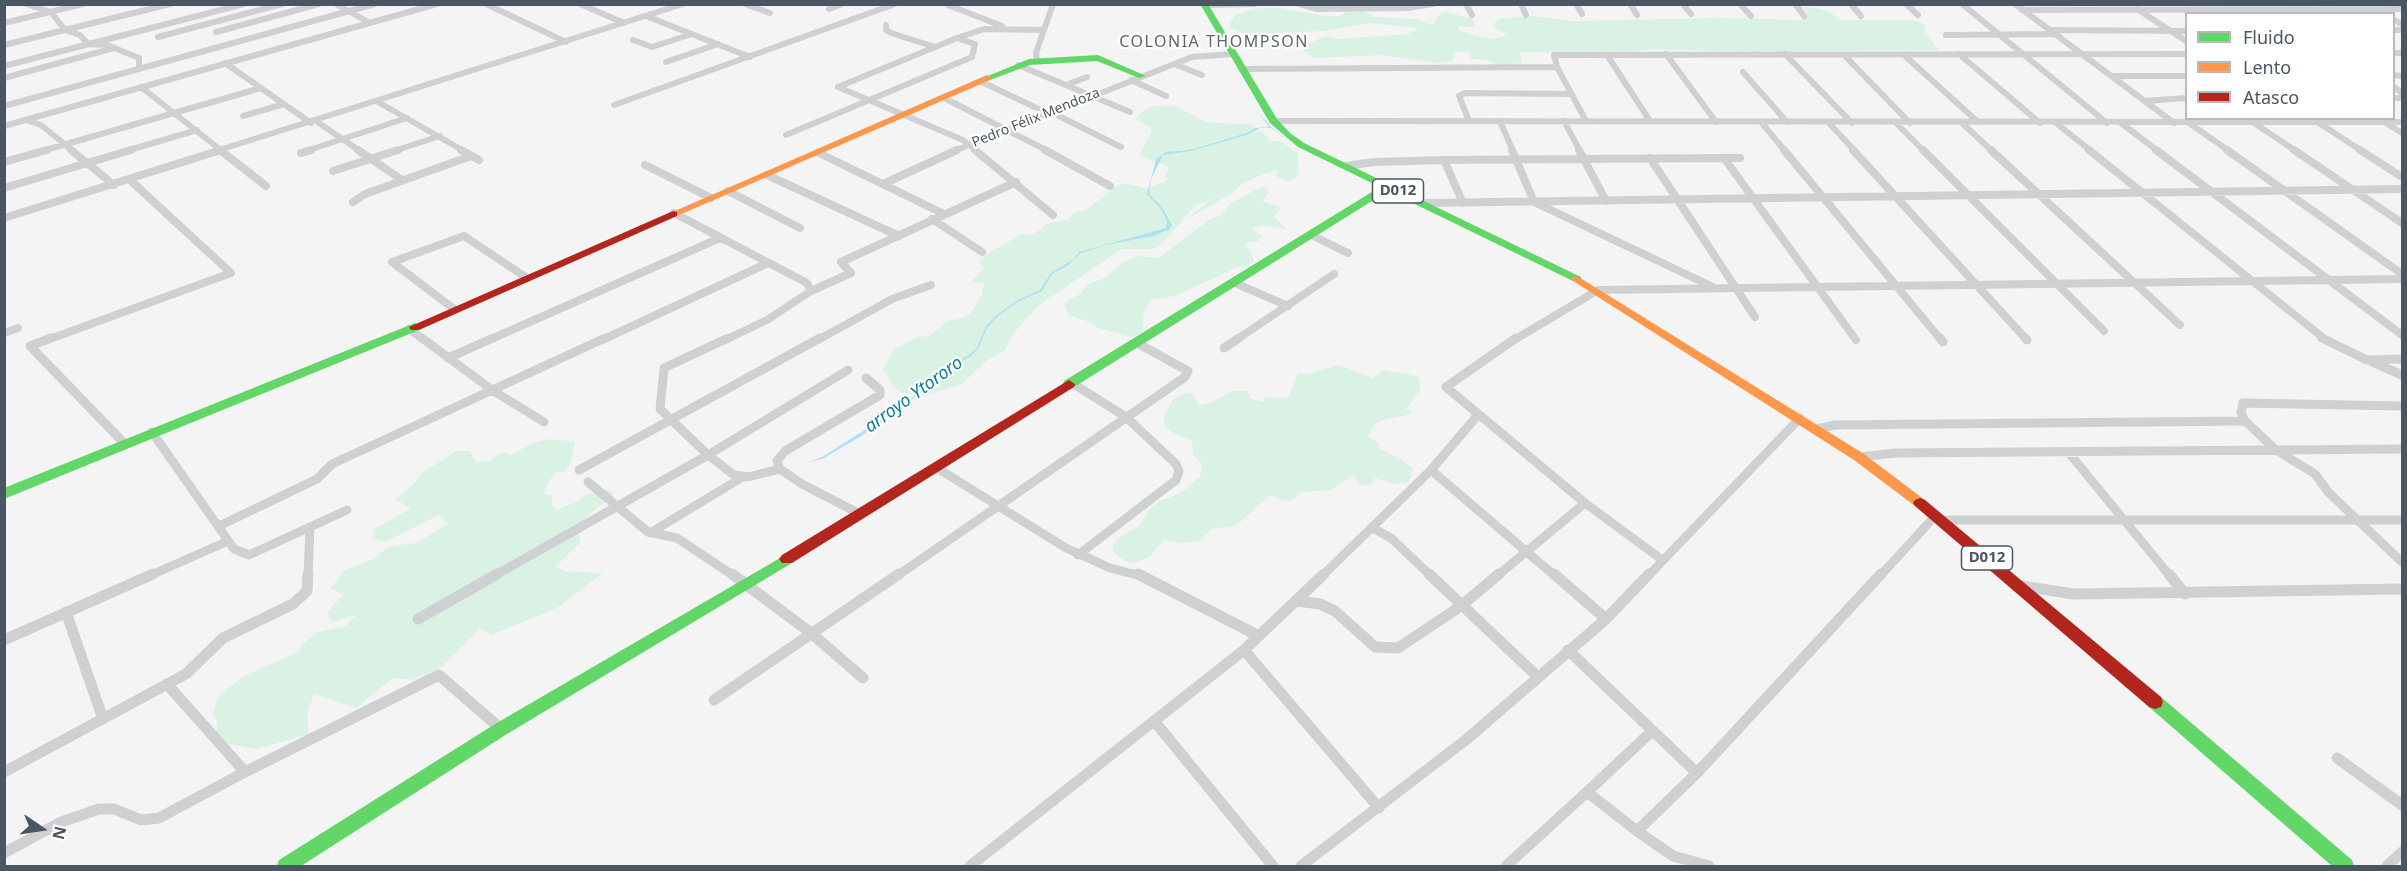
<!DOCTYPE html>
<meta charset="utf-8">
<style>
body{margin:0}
#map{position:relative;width:2407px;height:871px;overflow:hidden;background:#f4f4f4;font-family:"Noto Sans",sans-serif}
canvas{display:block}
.frame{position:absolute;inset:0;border:6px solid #4a5661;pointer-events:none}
.legend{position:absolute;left:2185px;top:12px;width:210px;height:108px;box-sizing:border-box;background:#fff;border:2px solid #b7bbc0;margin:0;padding:8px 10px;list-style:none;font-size:18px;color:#4a5661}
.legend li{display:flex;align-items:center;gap:12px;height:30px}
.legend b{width:30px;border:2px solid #b7bbc0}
.north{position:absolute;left:12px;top:799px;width:60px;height:60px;-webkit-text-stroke:4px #fff;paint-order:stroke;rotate:103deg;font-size:16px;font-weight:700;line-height:24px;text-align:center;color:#4a5661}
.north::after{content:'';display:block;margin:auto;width:21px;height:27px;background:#4a5661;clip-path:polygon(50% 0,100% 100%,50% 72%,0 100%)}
</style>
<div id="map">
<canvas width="2407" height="871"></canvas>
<div class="frame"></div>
<ul class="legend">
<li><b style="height:8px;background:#63d668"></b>Fluido</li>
<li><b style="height:8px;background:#ff974d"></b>Lento</li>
<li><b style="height:8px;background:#b3261e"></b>Atasco</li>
</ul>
<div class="north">N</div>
</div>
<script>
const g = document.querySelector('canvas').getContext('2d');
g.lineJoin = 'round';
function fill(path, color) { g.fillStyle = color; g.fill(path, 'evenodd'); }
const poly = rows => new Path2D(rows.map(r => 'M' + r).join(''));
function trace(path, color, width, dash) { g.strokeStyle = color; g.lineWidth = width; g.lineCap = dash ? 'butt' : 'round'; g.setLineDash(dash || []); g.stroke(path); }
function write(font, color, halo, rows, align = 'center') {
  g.font = font + ' "Noto Sans",sans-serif'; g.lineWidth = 4.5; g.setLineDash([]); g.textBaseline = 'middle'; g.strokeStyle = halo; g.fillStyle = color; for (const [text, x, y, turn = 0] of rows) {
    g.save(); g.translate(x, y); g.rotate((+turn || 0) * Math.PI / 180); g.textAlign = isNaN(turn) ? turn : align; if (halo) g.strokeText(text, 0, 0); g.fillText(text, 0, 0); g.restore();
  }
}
const green = poly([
 [1274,7,1323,16,1341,16,1344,14,1344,11,1362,10,1374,17,1415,19,1429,24,1434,24,1437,17,1444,12,1471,18,1475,24,1472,27,1458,26,1459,31,1491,39,1508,35,1495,28,1494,24,1498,19,1534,16,1573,21,1719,18,1801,20,1807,13,1802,7,1808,7,1828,11,1840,20,1913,20,1926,25,1924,32,1939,50,1753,52,1651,49,1618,54,1520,52,1522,63,1498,65,1488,60,1471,59,1469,53,1462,52,1456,51,1452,61,1438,63,1381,55,1314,58,1304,51,1308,44,1325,36,1340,39,1379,36,1407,34,1419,29,1411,27,1370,23,1324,31,1246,34,1230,28,1230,22,1235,15,1254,9],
 [1154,106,1175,106,1203,121,1215,123,1250,124,1268,137,1268,140,1282,142,1298,154,1297,178,1287,181,1276,177,1278,170,1266,173,1241,184,1231,194,1191,217,1191,215,1214,198,1196,205,1161,244,1153,249,1123,249,1117,252,1038,306,1013,334,1006,349,986,361,962,384,923,396,903,393,894,387,883,369,895,349,917,337,929,336,948,321,966,317,972,311,982,295,984,282,971,282,983,269,979,261,983,257,1021,234,1034,235,1046,224,1069,219,1075,212,1086,210,1116,187,1125,183,1148,189,1169,179,1165,177,1169,167,1139,155,1152,131,1150,127,1135,119,1144,110],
 [1261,187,1267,188,1269,193,1262,201,1280,207,1279,212,1273,216,1286,229,1263,225,1251,228,1262,236,1259,241,1248,242,1245,245,1252,253,1254,262,1249,266,1235,268,1175,296,1151,300,1144,312,1142,333,1132,337,1098,328,1090,322,1068,315,1065,305,1069,299,1079,295,1089,284,1105,278,1122,263,1137,256,1159,258,1210,219,1220,216,1230,204],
 [1338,365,1373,378,1384,370,1417,376,1420,380,1420,391,1407,408,1412,414,1379,421,1373,426,1368,437,1379,443,1379,449,1399,458,1413,468,1409,482,1395,484,1375,478,1372,483,1366,486,1359,484,1354,475,1331,490,1302,492,1293,500,1284,501,1270,495,1238,524,1232,527,1213,528,1199,541,1183,543,1163,540,1150,557,1140,561,1129,563,1113,552,1113,546,1118,538,1139,526,1149,510,1160,501,1181,493,1200,477,1202,464,1193,455,1192,440,1172,433,1165,425,1164,417,1173,399,1186,393,1192,394,1199,405,1210,403,1233,391,1246,391,1250,395,1249,398,1264,402,1264,397,1285,399,1290,394,1298,373,1309,374],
 [551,439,575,442,571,462,565,471,554,473,543,493,552,495,552,504,556,510,574,503,586,495,604,489,614,492,609,501,597,507,583,521,577,530,581,542,555,567,565,571,603,573,557,608,491,635,480,628,442,667,412,680,393,678,356,708,314,694,307,714,309,734,256,749,229,744,216,734,217,722,213,714,218,697,242,677,300,651,301,645,318,632,346,626,356,615,331,622,327,612,344,594,330,589,344,571,375,558,388,547,416,543,448,524,439,515,385,542,373,539,374,529,411,509,395,499,414,484,422,473,456,451,470,451,476,462,490,461,497,455,510,451,505,454,510,455,533,443]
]);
const water = poly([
 [1259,113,1272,128,1299,147,1271,128,1260,128,1246,135,1191,151,1163,155,1151,179,1149,194,1162,207,1172,225,1170,229,1153,236,1106,245,1081,253,1067,266,1052,274,1042,291,1019,301,998,316,987,328,978,349,971,356,941,373,925,390,863,435,824,458,805,464,822,457,863,431,910,400,938,373,969,355,977,348,986,326,998,314,1018,300,1040,290,1051,273,1074,259,1079,252,1166,228,1167,221,1161,209,1147,194,1156,159,1166,152,1190,150,1247,133,1255,128,1269,127]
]);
const streetFar3 = poly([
 [26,4,51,12,65,30,80,35,88,44,107,45,139,58,139,69],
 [336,4,370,23],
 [486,4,566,42],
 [580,4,624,23],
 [745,4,770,13],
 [1299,4,1317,9,1408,8,1433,4],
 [1466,4,1472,15],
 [1521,4,1526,15],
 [1576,4,1582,14],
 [1630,4,1637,15],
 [1683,4,1691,14],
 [1740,4,1751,16],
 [1795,4,1804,16],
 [1851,4,1861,16],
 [1906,4,1918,15],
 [1962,4,2107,123],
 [2015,4,2174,123],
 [948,5,1002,26],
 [1205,5,1255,4],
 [829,9,842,4],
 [2137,9,2186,41],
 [2022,10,2402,9],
 [646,16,750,57],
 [2394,20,2402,24],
 [4,23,83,4],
 [886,25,886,30,891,33,935,47],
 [2051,30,2186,31],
 [2394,30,2402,30],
 [216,32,319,4],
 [1946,35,2056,34],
 [158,37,282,4],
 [633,40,652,47,692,34],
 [4,45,170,4],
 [2394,53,2402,53],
 [1666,54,1716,122],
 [1785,54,1852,123],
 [1959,54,2040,123],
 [1607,55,1650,121],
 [1844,55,1910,123],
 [1904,55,1978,122],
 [1037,61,1036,53,1053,4],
 [666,62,718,44],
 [225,63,311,123],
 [1174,64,1202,75],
 [1018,65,1130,112],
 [4,66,244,4],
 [1241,69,1557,67],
 [1743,72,1787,122],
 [2394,75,2402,76],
 [2113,76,2186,76],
 [4,78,114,48],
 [1131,80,1166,96],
 [982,82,1047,113],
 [1066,85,1087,77],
 [141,87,222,151],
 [838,87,963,140,977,151],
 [838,87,957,38],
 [2394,87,2402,93],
 [2394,98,2402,98],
 [946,99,1048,151],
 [2145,101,2186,98],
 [378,102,464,151],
 [614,105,895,4],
 [4,106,375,4],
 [1051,112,1121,147],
 [243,116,284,104],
 [26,120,41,125,73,151],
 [316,121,360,151],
 [1273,121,2402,122],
 [1469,121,1459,96,1465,93,1571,94],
 [1500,121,1513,151],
 [1564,121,1580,151],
 [1586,121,1557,67,1554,55,2186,54],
 [1761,122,1785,151],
 [1961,122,1992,151],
 [1829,123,1855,151],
 [1896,123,1924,151],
 [2056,123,2091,151],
 [2121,123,2158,151],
 [2189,123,2229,151],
 [2254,123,2296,151],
 [2319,123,2362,151],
 [2386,123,2402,133],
 [4,126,437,4],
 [786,135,972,57,975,44,957,38,984,29,1044,30],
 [42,151,261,88],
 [126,151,197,130],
 [216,151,683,4],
 [306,151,407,118],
 [394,151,440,136],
 [954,151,1192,57,1232,54]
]);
const streetFar2 = poly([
 [71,150,114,185],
 [220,150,266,186],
 [358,150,402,180],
 [461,150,479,160],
 [975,150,1053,215],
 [1045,150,1110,186],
 [1512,150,1534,202,1713,287],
 [1579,150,1606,201],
 [1784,150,1941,340],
 [1853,150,2027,340],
 [1923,150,2104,331],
 [1991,150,2180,325],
 [2089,150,2326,340],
 [2156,150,2402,335],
 [2227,150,2402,274],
 [2294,150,2402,223],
 [2360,150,2402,177],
 [301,153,311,150],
 [819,153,944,214],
 [1650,158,1755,317],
 [1740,158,1724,158,1856,340],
 [1444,160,1463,203],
 [4,162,47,150],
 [645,165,711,198],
 [1346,166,1374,162,1444,160,1724,158],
 [333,171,398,150],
 [767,175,899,236],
 [883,184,957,150],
 [4,188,131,150],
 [728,191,800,228],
 [353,202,365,194,471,156],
 [1423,203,2402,189],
 [674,213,807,283,811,291],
 [4,218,221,150],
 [932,219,982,252],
 [1311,235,1348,253],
 [1235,283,1288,306],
 [454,309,392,262,464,236,527,278],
 [409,329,424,340],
 [4,333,18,328],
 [47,340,231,273,130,180],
 [489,340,720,238],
 [602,340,768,263],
 [725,340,767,320,811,291,851,273,841,262,1016,182],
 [818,340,892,299,931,285],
 [1236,340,1334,274],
 [1514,340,1598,290,2402,279]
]);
const streetFar1 = poly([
 [51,338,30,346,124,443],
 [422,338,492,390,544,422],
 [728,338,664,368,660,409,708,455,734,475,748,477,780,469,802,484,860,514],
 [1516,338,1446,387,1585,503],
 [1940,338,1943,342],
 [2025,338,2027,340],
 [2322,338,2367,360,2402,359],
 [1224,348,1239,338],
 [448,358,493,338],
 [2372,362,2402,375],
 [1072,383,1126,417,1176,464,1179,471,1176,480,1078,555],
 [2402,406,2243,403,2241,412,2245,421,2276,450,2315,474,2329,493,2402,562],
 [1817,429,1835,425,2245,421],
 [152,432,234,549,249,555,347,510],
 [2069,453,2170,576],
 [1859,457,1896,453,2402,449],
 [937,468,1066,548,1110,568,1141,576],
 [780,469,777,461,785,451,880,395,880,390,866,378],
 [579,470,820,338],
 [1431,470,1555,576],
 [588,482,648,532,677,538,734,576],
 [1943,520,2402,520],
 [219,526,317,479,332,464,605,338],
 [1373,528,1391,538,1431,576],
 [650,533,741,478],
 [149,576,228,541],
 [308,576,310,527],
 [494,576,708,455,848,370],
 [897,576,1185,377,1188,371,1137,343],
 [1322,576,1431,470,1477,416],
 [1497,576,1585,503,1661,559],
 [1648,576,1800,418],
 [1880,576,1936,515]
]);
const street = poly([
 [732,574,811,633,863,678],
 [1138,574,1259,636],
 [1429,574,1537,676],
 [1554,574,1606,619],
 [2169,574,2185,594],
 [2021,586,2074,594,2402,589],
 [1297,601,1320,604,1335,611,1375,647,1398,648,1461,606,1499,574],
 [66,612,103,719],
 [418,619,497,574],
 [4,640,153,574],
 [1244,650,1379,808],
 [1568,650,1697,773,1881,574],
 [167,684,245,772,439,675,501,729],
 [714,700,899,574],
 [1155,722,1273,866],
 [1651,732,1587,792,1637,831,1697,773],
 [2337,758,2402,805],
 [4,772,186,674,223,638,293,604,307,591,308,574],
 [1637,831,1673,856,1709,866],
 [4,853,61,822,99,809,114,809,141,820,159,818,245,772],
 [970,866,1244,650,1324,574],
 [1301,866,1467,739,1606,619,1649,574],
 [1506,866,1587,792],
 [2387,866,2402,852]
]);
const fast = poly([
 [1200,4,1208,4,1277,119,1290,133,1304,143,1581,277,1581,281,1573,281,1388,191,1074,387,1064,387,1063,384,1064,381,1380,187,1298,147,1270,123,1200,4],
 [1098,55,1146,76,1139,78,1097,61,1030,65,990,80,983,78,1029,59,1098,55],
 [415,323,421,327,419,330,4,499,4,488,415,323],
 [787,554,792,555,795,559,792,563,507,734,301,866,277,866,279,860,495,724,787,554],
 [2155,695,2161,697,2352,860,2354,866,2332,866,2149,707,2147,702,2149,697,2155,695]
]);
const slow = poly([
 [987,75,991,78,990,80,677,216,673,217,668,214,987,75],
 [1577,276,1864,454,1925,500,1927,503,1925,506,1915,506,1854,460,1573,281,1571,279,1577,276]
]);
const jam = poly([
 [673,211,677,212,677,216,419,330,411,330,409,327,673,211],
 [1069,380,1075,384,1074,387,792,563,782,563,779,559,782,555,1069,380],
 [1920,498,1925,500,2161,697,2163,702,2161,707,2155,709,2149,707,1915,506,1913,503,1915,500,1920,498]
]);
const farStreetnames = [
 ["Pedro Félix Mendoza",1036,118,-22]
];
const shields = [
 [1398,191,51],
 [1987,558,51]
];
const shieldNames = [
 ["D012",1398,191],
 ["D012",1987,558]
];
const farQuarternames = [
 ["COLONIA THOMPSON",1214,42]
];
const waterNames = [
 ["arroyo Ytororo",914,395,-36]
];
fill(green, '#d9f2e3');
fill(water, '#aee2f0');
trace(streetFar3, '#ced0d2', 6);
trace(streetFar2, '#ced0d2', 8);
trace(streetFar1, '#ced0d2', 9);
trace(street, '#ced0d2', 11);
fill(fast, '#63d668');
fill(slow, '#ff974d');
fill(jam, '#b3261e');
write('14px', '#4a5661', '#fff', farStreetnames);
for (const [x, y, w] of shields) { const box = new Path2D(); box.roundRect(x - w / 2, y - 12, w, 24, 4.5); g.fillStyle = '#fff'; g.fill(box); trace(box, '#4a5661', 1.5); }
write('bold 15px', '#4a5661', null, shieldNames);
g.letterSpacing = '1.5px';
write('16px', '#5f6368', '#fff', farQuarternames);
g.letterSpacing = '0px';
write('italic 18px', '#0c7c9b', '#fff', waterNames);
</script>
